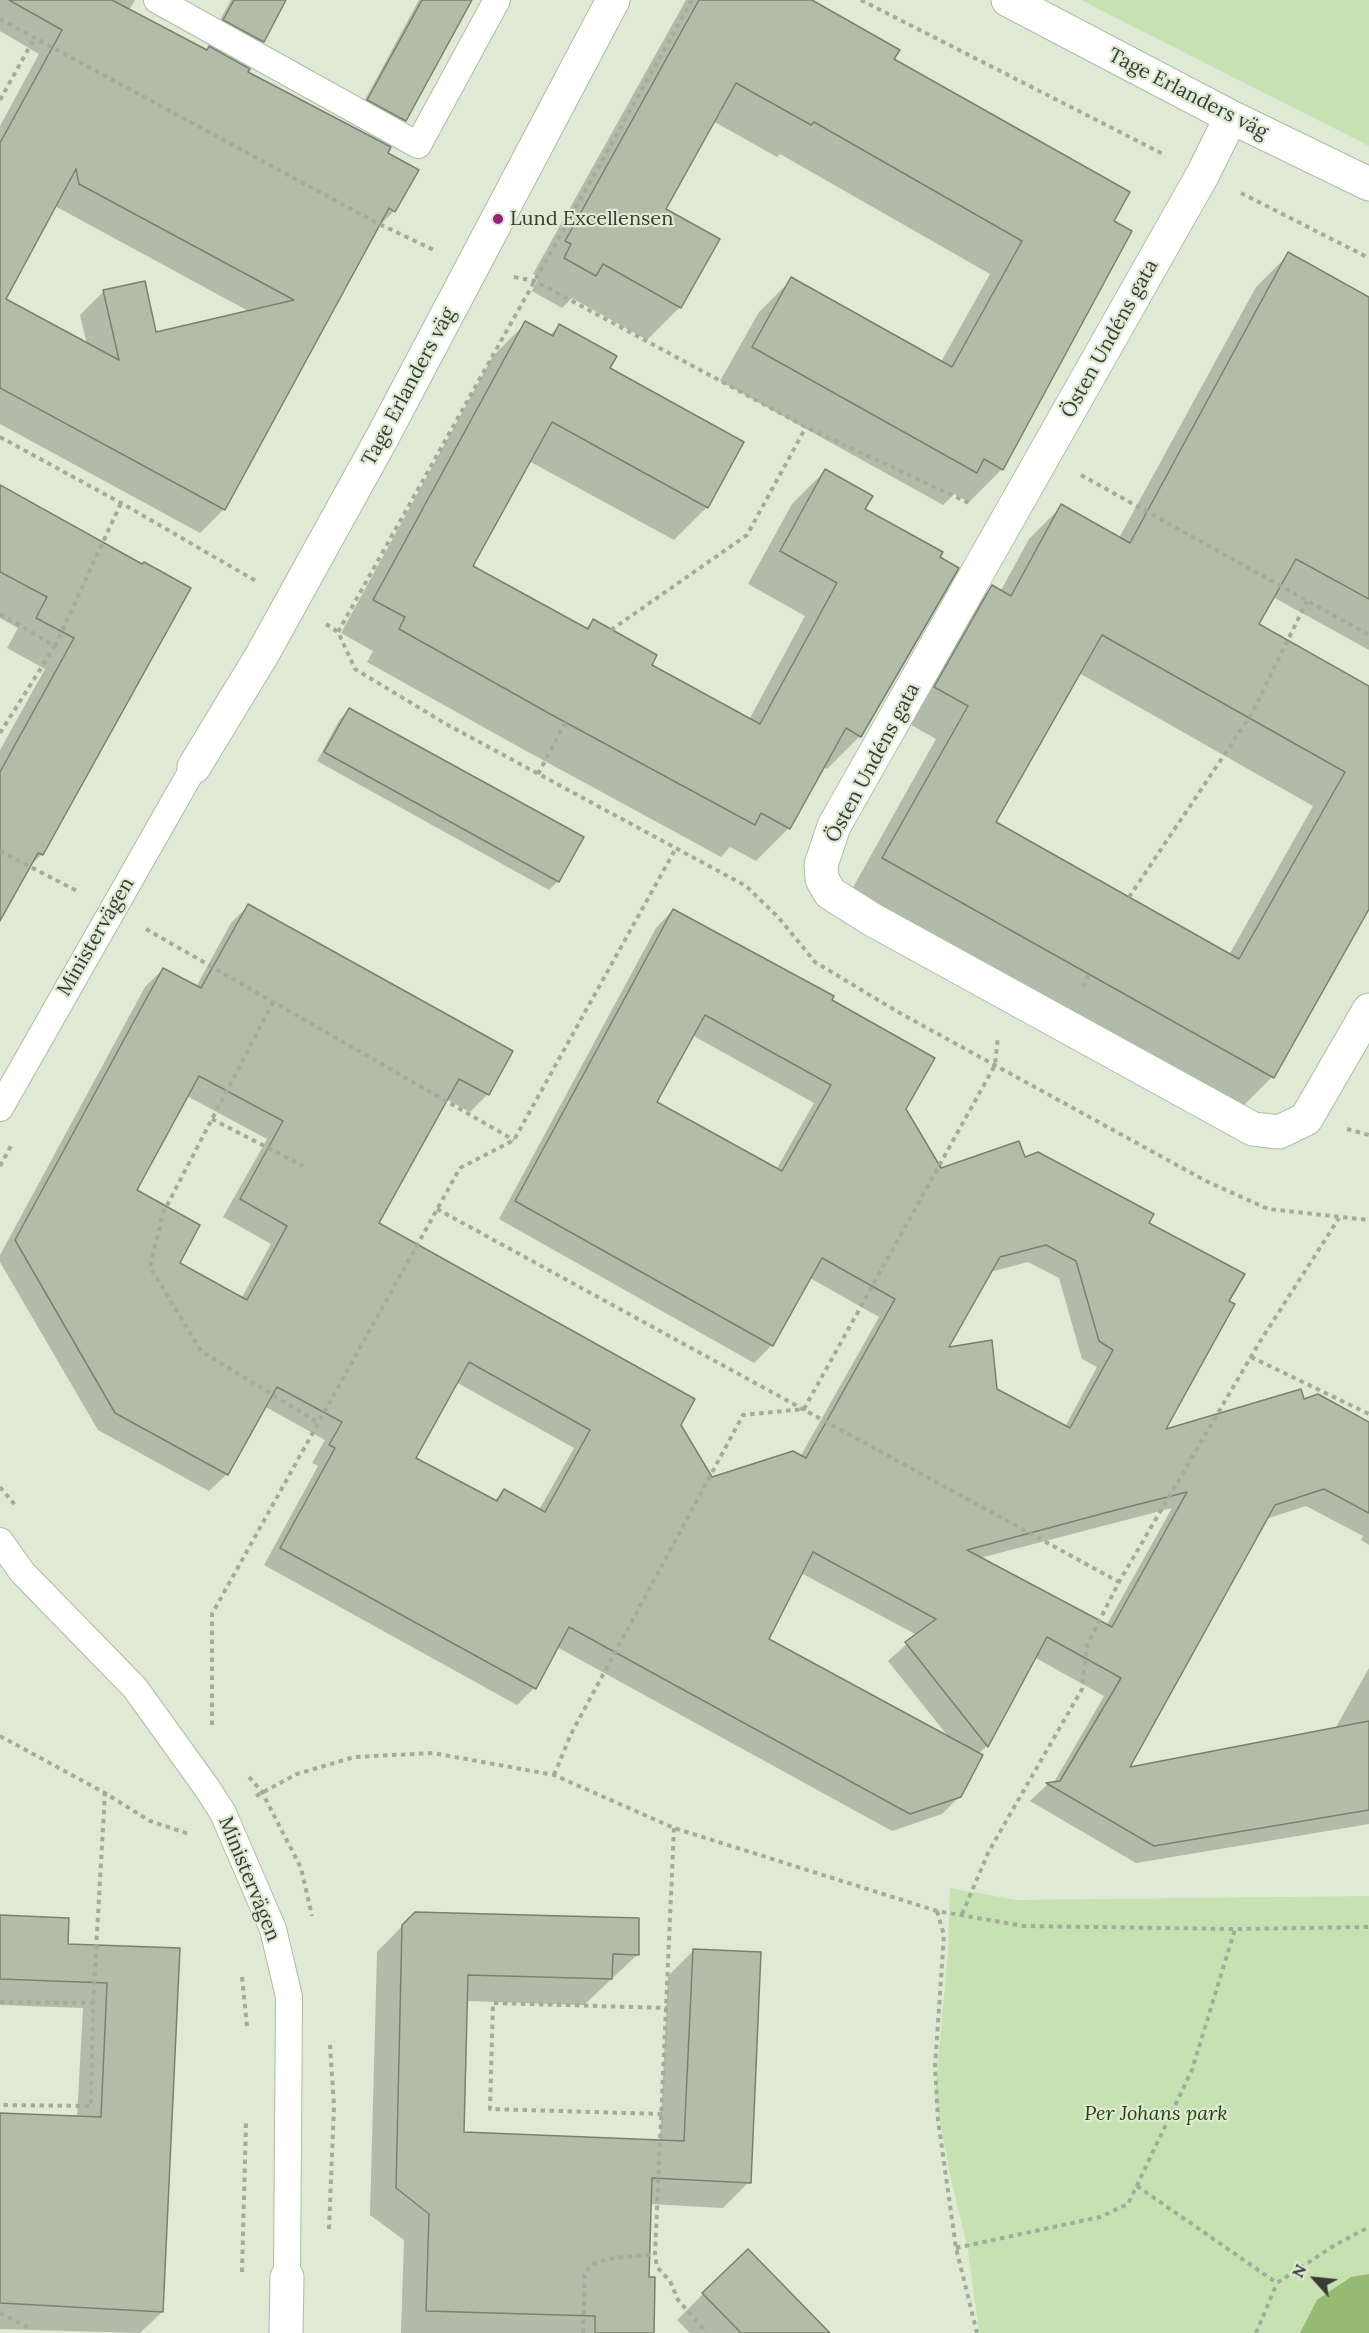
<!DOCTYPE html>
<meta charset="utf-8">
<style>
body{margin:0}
#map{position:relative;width:1369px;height:2333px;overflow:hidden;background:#deead4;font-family:Lora,serif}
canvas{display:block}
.north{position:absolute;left:1285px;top:2249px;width:60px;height:60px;-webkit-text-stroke:4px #deead4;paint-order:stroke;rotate:297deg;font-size:16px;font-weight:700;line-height:24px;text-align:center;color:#393e35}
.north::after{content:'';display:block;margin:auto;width:21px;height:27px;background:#393e35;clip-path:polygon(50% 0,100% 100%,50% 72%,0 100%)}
</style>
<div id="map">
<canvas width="1369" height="2333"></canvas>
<div class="north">N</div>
</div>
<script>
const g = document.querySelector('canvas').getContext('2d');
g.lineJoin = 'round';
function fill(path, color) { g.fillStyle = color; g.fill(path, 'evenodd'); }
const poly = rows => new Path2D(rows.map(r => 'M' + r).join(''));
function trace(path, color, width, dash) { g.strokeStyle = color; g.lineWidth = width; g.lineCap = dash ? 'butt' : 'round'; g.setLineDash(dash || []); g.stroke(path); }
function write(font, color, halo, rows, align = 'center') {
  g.font = font + ' Lora,serif'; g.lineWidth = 4.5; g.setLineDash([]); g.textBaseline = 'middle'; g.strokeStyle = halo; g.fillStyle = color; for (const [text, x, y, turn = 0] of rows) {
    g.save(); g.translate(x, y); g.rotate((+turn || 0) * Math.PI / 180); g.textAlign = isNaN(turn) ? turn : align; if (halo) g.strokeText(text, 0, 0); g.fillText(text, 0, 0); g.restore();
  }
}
const green = poly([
 [1081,0,1369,0,1369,146],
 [950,1888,1017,1900,1369,1896,1369,2333,979,2333,968,2250,949,2170,935,2095,948,1952]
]);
const forest = poly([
 [1369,2274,1369,2333,1300,2333,1317,2300,1351,2277]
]);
const shadow = poly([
 [0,0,135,0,129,10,246,73,386,153,394,211,375,230,224,509,200,533,0,424,0,312,87,345,80,315,104,291,155,334,250,312,55,206,0,308,0,126,39,54,0,31],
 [231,0,284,0,262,41,254,50,215,29],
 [419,0,470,0,404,120,396,129,360,109],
 [686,0,809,0,1112,222,1002,469,969,502,954,494,943,505,720,381,759,312,792,279,941,362,990,274,780,154,777,157,713,121,664,209,680,307,647,340,572,298,562,308,532,291,539,277,533,274],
 [1289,254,1369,298,1369,650,1273,597,1257,624,1369,688,1369,906,1272,1077,1239,1110,851,891,936,739,902,720,959,620,992,587,1000,592,1029,539,1062,506,1119,538,1256,287],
 [1079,673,1313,806,1229,955,994,823],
 [526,323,549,336,559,326,608,369,707,507,674,540,529,461,471,567,585,629,593,621,650,665,749,720,805,616,748,584,792,504,825,471,863,509,860,736,827,769,823,767,789,828,756,861,730,847,721,857,519,747,367,662,373,651,341,633,493,356],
 [0,486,142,566,42,854,28,868,0,918,0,750,45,669,7,648,18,628,0,618],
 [349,710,558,881,549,890,317,761,340,719],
 [248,906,511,1051,488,1094,470,1112,446,1099,377,1224,679,1425,711,1478,800,1457,879,1317,810,1278,772,1345,754,1363,499,1219,656,928,673,910,830,1001,904,1109,940,1170,1024,1158,1147,1224,1227,1302,1163,1432,1304,1400,1369,1424,1369,1545,1361,1540,1363,1536,1306,1506,1266,1519,1128,1769,1335,1729,1369,1668,1369,1824,1136,1863,1030,1801,1047,1785,1053,1784,1104,1696,1034,1657,987,1746,978,1754,960,1796,942,1814,892,1831,557,1647,534,1688,517,1705,264,1565,318,1466,312,1463,325,1440,264,1406,227,1474,209,1491,98,1430,0,1262,0,1255,145,987,163,969,196,987,231,923],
 [692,1035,814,1103,776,1170,655,1102],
 [187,1096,267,1139,223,1217,271,1244,241,1299,178,1264,135,1191],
 [1028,1262,1059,1278,1082,1359,1097,1367,1065,1427,996,1390,946,1349,990,1272],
 [456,1382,574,1448,539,1510,504,1491,494,1501,414,1458],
 [1172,1508,1106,1626,980,1558],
 [801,1573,917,1635,888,1661,951,1740,767,1639],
 [415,1913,637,1955,584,2005,466,2001,462,2133,660,2141,668,1976,694,1950,749,2182,723,2208,650,2204,648,2278,652,2333,401,2333,404,2240,370,2215,377,1952],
 [0,1916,66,1945,178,1950,162,2312,140,2333,0,2329,0,2114,77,2117,83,2008,0,2005],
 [703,2294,828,2333,690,2333,677,2320]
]);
const building = poly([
 [9,0,112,0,207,50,209,46,250,69,248,72,391,147,388,153,419,170,395,212,389,208,225,510,0,388,0,143,62,30,9,0],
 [76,169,79,184,294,300,156,332,145,281,103,290,119,360,6,299,76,169],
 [234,0,286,0,264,42,223,20,234,0],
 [422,0,472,0,406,121,367,100,422,0],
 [699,0,812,0,900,50,894,59,1130,192,1114,221,1132,231,1003,470,984,459,977,473,752,347,791,277,952,367,1022,241,814,122,811,125,736,83,666,209,720,239,681,308,603,264,596,276,564,258,571,244,565,241,699,0],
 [1288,252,1369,297,1369,599,1296,559,1259,624,1369,686,1369,909,1274,1078,882,858,968,706,934,687,992,585,1011,596,1061,504,1130,543,1288,252],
 [1102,635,1345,772,1239,959,996,822,1102,635],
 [525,321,553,336,559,324,617,356,610,368,744,442,708,508,552,422,473,566,588,629,593,619,657,655,652,665,760,724,837,583,780,551,825,469,873,496,865,509,943,552,940,557,959,568,861,737,846,728,790,829,761,813,755,825,552,715,399,629,405,617,373,600,525,321],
 [0,485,142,564,144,562,191,588,43,855,38,853,0,921,0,772,74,638,36,618,47,597,0,572,0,485],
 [349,708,584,837,559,882,324,752,349,708],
 [248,904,513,1051,489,1095,459,1079,379,1223,695,1399,681,1425,712,1477,793,1451,806,1458,895,1299,822,1258,773,1346,515,1201,673,909,834,996,832,1000,935,1058,906,1109,941,1168,1019,1141,1025,1157,1038,1152,1154,1214,1149,1223,1245,1274,1229,1301,1235,1304,1166,1429,1301,1389,1304,1399,1318,1394,1369,1422,1369,1513,1324,1489,1275,1505,1130,1767,1369,1721,1369,1810,1154,1846,1046,1783,1060,1781,1121,1678,1047,1637,988,1747,905,1642,936,1619,813,1552,769,1639,983,1755,961,1797,910,1814,569,1627,536,1689,280,1548,335,1448,329,1445,342,1422,277,1387,228,1475,115,1413,15,1240,163,968,201,988,248,904],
 [705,1015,831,1085,782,1171,657,1102,705,1015],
 [199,1076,283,1121,240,1199,287,1226,247,1300,180,1263,200,1225,137,1190,199,1076],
 [1046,1245,1076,1261,1099,1341,1113,1350,1070,1428,997,1389,992,1340,949,1347,1000,1257,1046,1245],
 [469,1362,590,1430,545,1512,504,1489,497,1501,416,1458,469,1362],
 [1187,1492,1112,1627,967,1550,1112,1511,1187,1492],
 [415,1912,639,1918,639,1955,613,1954,612,1979,468,1975,464,2132,684,2141,693,1949,761,1952,751,2183,652,2178,649,2277,655,2277,654,2333,595,2333,595,2316,426,2311,429,2214,396,2188,402,1925,415,1912],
 [0,1915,69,1918,68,1944,180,1948,163,2312,0,2303,0,2113,101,2117,107,1983,0,1979,0,1915],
 [748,2249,830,2333,741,2333,702,2293,748,2249]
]);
const path = poly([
 [861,0,1165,155],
 [0,19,375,222,434,250],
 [0,100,35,37],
 [1241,193,1369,258],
 [514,277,535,281,806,427,969,503],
 [0,437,121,503,256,581],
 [1081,475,1369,635],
 [0,614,55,646,121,503],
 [326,624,338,632,355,669,446,724,746,886,779,918,815,962,898,1012,1206,1181,1268,1209,1369,1220],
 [611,630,747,535,806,427],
 [338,632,692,0],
 [0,733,55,646],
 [538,774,566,722],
 [0,851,79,892],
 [1129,897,1251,715,1307,601],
 [146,929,514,1140],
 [1083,987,1089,974],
 [273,1002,163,1213,150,1267,201,1351,319,1423],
 [212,1119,303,1166],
 [1347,1129,1369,1135],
 [0,1166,11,1146],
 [437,1209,1119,1582],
 [1251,1357,1369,1414],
 [0,1487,15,1505],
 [212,1725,212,1614,460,1168,514,1140,676,848],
 [0,1736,105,1793,150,1821,189,1834],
 [554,1775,571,1734,743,1415,804,1409,995,1065,998,1036],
 [249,1777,262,1792,301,1868,312,1916],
 [256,1796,297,1774,354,1757,433,1753,554,1775,674,1828,937,1911,1024,1926,1235,1929,1369,1927],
 [674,1828,655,2254,657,2267,670,2281,678,2300,707,2333],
 [937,1911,944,1935,935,2067,938,2120,956,2248,977,2333],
 [962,1914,989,1851,1082,1689,1087,1645,1119,1582,1259,1343,1339,1218],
 [242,1977,247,2026],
 [0,2002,93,2003,91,2106,0,2105],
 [93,2003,105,1793],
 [662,2114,490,2109,493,2003,667,2008],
 [1137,2186,1277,2283,1335,2245,1369,2227],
 [329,2229,334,2106,330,2045],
 [956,2248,1100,2217,1128,2204,1192,2070,1235,1929],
 [242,2272,246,2121],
 [0,2313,29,2328],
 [583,2333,585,2275,590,2265,607,2259,655,2254],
 [1256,2333,1277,2283]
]);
const service = poly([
 [157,0,418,145,497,0],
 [0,1108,194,767],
 [0,1541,22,1572,135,1688,207,1788,223,1813,273,1929,289,1997,287,2277]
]);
const minor = poly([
 [1008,0,1231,117,1369,184],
 [1231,117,1203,174,834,826,821,865,822,879,830,893,873,920,1253,1129,1279,1132,1306,1119,1369,1010],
 [194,767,262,655,382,438,613,0],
 [286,2333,287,2277]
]);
const markers = [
 [498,219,6,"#9a227b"]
];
const streetNames = [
 ["Tage Erlanders väg",1188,94,27],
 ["Östen Undéns gata",1110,339,-61],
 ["Tage Erlanders väg",409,387,-62],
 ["Östen Undéns gata",873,763,-62],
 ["Ministervägen",96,937,-60],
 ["Ministervägen",249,1879,68]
];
const poiNames = [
 ["Lund Excellensen",510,219]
];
const parkNames = [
 ["Per Johans park",1156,2114]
];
fill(green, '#c8e1b2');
fill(forest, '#96b974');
fill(shadow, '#0003');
fill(building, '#b1bda8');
trace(building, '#77826e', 1.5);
trace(service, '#b0bba6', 28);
trace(minor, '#b0bba6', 35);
trace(path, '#a2ac9a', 4, [4.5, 4.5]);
trace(service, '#fff', 26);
trace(minor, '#fff', 33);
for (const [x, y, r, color] of markers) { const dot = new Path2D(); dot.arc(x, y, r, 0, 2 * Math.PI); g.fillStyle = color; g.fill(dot); trace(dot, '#deead4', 2); }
write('20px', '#393e35', '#deead4', streetNames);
write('20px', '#393e35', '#deead4', poiNames, 'left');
write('italic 20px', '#2b4110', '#deead4', parkNames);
</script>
